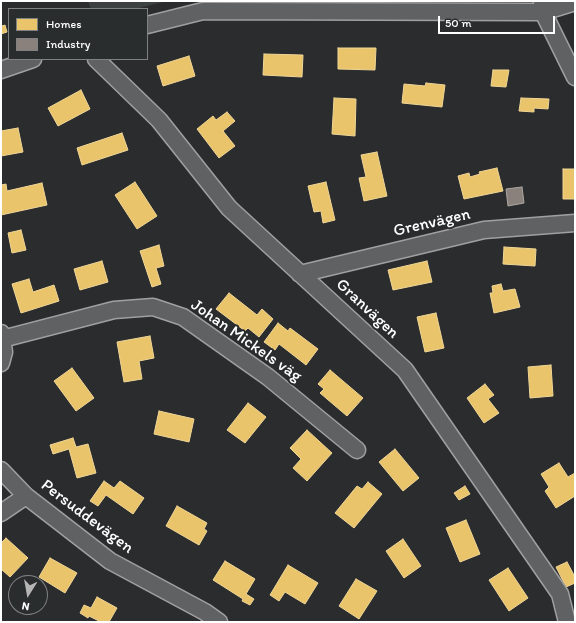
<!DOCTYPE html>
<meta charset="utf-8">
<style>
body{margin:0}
#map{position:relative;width:576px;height:623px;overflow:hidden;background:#2b2c2d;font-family:Itim,sans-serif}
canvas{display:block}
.frame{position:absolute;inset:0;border:2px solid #fff;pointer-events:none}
.legend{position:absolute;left:8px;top:8px;width:140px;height:52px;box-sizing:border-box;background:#2a2d2e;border:1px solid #7f8182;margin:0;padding:5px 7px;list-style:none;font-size:12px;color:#fff}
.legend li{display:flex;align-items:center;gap:8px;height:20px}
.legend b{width:20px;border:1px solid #7f8182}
.north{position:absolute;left:8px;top:575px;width:40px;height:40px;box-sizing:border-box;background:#2a2d2e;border:1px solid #7f8182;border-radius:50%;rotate:191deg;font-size:11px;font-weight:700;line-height:16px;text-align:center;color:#fff}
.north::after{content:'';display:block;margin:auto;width:14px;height:18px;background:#b5b5b6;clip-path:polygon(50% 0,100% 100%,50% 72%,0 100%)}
.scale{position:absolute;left:438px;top:16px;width:117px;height:18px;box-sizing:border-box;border:2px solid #fff;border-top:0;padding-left:5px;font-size:12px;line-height:14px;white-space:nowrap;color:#fff;-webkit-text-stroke:3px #2a2d2e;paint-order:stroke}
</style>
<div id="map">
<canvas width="576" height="623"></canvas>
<div class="frame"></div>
<ul class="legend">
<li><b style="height:11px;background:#e9c46a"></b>Homes</li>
<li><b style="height:11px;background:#8a817c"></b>Industry</li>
</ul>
<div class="north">N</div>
<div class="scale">50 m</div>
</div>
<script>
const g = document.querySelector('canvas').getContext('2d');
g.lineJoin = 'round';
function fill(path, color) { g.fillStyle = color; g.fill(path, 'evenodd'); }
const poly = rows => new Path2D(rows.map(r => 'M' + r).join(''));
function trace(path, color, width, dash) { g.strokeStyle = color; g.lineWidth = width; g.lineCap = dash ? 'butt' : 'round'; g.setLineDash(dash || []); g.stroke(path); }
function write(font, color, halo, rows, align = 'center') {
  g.font = font + ' Itim,sans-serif'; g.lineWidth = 4; g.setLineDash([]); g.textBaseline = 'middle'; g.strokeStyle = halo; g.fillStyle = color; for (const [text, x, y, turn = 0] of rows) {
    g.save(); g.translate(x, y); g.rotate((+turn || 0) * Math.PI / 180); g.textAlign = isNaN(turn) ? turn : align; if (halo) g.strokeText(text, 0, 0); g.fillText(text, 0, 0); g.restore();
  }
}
const green = poly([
 [88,1,167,1,135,9,91,9]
]);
const homes = poly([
 [1,24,2,26,5,25,7,32,1,34,1,24],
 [338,48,376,48,375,70,338,69,338,48],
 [264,54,303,55,302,77,263,75,264,54],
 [189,56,195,76,163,86,157,66,189,56],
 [493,70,509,70,506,87,491,86,493,70],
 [426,83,445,85,442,107,402,103,404,84,425,86,426,83],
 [81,90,90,109,58,126,48,108,81,90],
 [334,98,356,99,355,136,332,134,334,98],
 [521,98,549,99,548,109,534,108,534,112,519,111,521,98],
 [227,112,235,121,223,131,235,146,219,158,197,129,213,116,216,120,227,112],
 [18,128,23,152,1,156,1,131,18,128],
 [122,133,128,150,82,165,77,148,122,133],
 [377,152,387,196,364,201,359,178,366,177,361,155,377,152],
 [497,168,503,191,464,199,458,176,469,173,470,177,480,174,479,172,497,168],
 [563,169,575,169,575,199,563,199,563,169],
 [135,182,157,216,137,229,115,195,135,182],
 [326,182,335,220,323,223,321,211,314,212,308,186,326,182],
 [42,183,47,205,1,215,1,185,6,184,7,191,42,183],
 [21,230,26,250,12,253,8,233,21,230],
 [159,245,164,266,156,268,161,284,152,287,140,251,159,245],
 [504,247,536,249,535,266,503,264,504,247],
 [102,261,108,282,80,290,74,269,102,261],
 [427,261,432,282,393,290,388,270,427,261],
 [29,279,33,292,54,285,59,301,21,313,12,284,29,279],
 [501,284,503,291,515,289,520,307,494,313,490,293,493,293,492,286,501,284],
 [229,293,257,315,262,309,273,319,259,337,248,328,245,331,216,309,229,293],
 [436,313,444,348,425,352,417,317,436,313],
 [278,323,288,331,290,328,318,349,306,365,279,344,275,350,264,342,278,323],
 [150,336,154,358,139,361,142,379,124,382,117,342,150,336],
 [551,365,553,396,530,398,528,367,551,365],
 [72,368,94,398,76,411,54,381,72,368],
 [330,370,363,398,347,416,320,393,324,389,318,384,330,370],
 [485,384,494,395,488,399,499,413,484,423,467,398,485,384],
 [248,403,266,417,245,443,227,430,248,403],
 [159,411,194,419,189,442,154,434,159,411],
 [307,430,332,453,307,481,293,468,301,459,290,448,307,430],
 [73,438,76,447,88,444,96,473,77,478,69,449,53,454,50,445,73,438],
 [395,449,419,478,403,491,379,462,395,449],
 [559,463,568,477,575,473,575,496,556,508,545,491,549,487,541,474,559,463],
 [104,481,114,488,120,481,144,498,133,514,106,495,98,506,90,501,104,481],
 [368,482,382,494,354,528,335,513,357,486,362,489,368,482],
 [465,486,470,494,459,500,454,493,465,486],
 [177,506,207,523,204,529,207,531,199,545,166,526,177,506],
 [466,520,480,554,460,562,446,528,466,520],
 [6,538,28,558,10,577,1,569,1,543,6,538],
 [403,539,421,566,404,578,386,551,403,539],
 [50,558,77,573,65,593,39,577,50,558],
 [225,561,255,579,246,594,254,599,250,605,242,601,243,599,213,580,225,561],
 [567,562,575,577,575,583,566,587,556,567,567,562],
 [288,565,318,583,305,604,285,592,279,601,270,595,288,565],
 [508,568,528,598,509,611,489,580,508,568],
 [356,579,377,591,359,619,339,606,356,579],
 [97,597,117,608,109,622,101,622,89,616,88,618,80,613,84,605,91,608,97,597]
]);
const industry = poly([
 [522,187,524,203,508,206,506,189,522,187]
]);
const street = poly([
 [542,1,543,12,575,77],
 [147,25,203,11,543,12,575,2],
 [96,59,159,120,229,208,405,370,560,594,567,622],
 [1,70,33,59],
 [300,274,484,230,575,223],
 [1,333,4,352,1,363],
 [2,339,114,310,153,307,183,317,268,377,357,450],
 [1,470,26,496,110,561,205,612,219,622],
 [1,513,26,496]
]);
const streetNames = [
 ["Grenvägen",432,223,-13],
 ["Granvägen",367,309,43],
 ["Johan Mickels väg",246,341,35],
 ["Persuddevägen",87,517,37]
];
fill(green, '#3e4142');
fill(homes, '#e9c46a');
trace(homes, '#f0d697', 1);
fill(industry, '#8a817c');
trace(industry, '#ada7a3', 1);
trace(street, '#a0a0a0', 19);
trace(street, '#606162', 16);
write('17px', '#fff', '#2a2d2e', streetNames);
</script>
